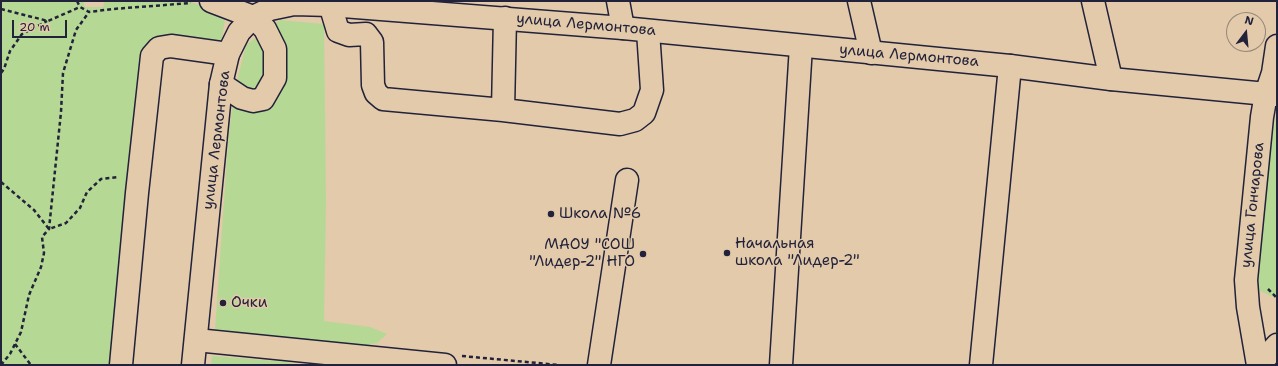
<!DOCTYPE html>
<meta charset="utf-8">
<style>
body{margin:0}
#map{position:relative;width:1278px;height:366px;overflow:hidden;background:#e2caaa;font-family:"Shantell Sans",sans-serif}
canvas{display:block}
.frame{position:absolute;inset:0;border:2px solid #22223b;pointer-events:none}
.north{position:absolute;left:1226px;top:12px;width:40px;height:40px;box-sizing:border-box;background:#e2caaa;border:1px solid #95877e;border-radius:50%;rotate:16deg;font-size:11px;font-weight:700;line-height:16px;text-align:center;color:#22223b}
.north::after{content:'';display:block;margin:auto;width:14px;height:18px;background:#22223b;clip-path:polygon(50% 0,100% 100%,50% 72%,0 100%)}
.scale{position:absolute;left:12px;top:20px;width:55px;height:18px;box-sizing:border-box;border:2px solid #22223b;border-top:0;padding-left:5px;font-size:12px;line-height:14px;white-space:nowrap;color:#22223b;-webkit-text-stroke:3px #e2caaa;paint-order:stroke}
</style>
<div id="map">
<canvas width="1278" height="366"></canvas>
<div class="frame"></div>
<div class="north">N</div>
<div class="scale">20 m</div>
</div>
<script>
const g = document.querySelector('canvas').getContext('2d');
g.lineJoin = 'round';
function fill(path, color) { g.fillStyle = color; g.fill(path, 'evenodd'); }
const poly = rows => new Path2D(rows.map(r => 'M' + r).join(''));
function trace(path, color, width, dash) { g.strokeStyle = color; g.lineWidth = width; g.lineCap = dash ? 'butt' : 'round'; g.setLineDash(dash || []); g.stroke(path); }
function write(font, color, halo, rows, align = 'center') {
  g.font = font + ' "Shantell Sans",sans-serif'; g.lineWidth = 3; g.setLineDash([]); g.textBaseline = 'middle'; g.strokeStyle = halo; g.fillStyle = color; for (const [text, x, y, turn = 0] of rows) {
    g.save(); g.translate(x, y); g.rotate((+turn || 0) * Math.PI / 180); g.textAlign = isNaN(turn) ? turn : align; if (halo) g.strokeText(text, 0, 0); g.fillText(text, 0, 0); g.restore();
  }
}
const green = poly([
 [1,1,83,1,85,7,103,7,105,1,187,1,226,13,221,44,181,39,146,44,112,365,1,365],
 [280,20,324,24,326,203,324,321,370,327,387,334,377,343,364,346,215,330,228,143,234,93,246,45],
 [1277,111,1277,299,1254,288,1263,185],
 [212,356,289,362,293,365,211,365]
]);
const path = poly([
 [77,1,80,7],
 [1,9,48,21,80,7,89,12,113,9,191,3],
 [1,73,4,69,10,51,22,34,47,21],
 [1,182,34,210,49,229,66,223,80,208,87,192,101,179,119,177],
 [1268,289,1277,298],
 [15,344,31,365],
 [462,356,559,365],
 [1,365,10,354,21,332,29,295,41,267,44,253,42,237,49,229,61,112,63,73,76,30,89,12]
]);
const minor = poly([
 [211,1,253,17,265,29,275,49,275,78,263,99,253,101,242,98,221,84],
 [329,1,338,31,349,35,366,34,372,42,373,85,376,93,383,99,503,110,620,124,635,120,644,113,652,90,648,31],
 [618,1,623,28],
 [859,1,871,53],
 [1093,1,1111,79],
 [503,110,505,18],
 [196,340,445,365],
 [121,365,137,193,152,56,159,48,171,46,228,54],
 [599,365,627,180],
 [781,365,801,46],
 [981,365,1010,66],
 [1258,365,1248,307,1246,280,1262,117,1266,94,1273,73,1277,46]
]);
const major = poly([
 [193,365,221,84,228,54,239,32,253,17,270,9,294,4,330,5,623,28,1010,66,1111,79,1277,95],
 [1259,365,1277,345]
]);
const markers = [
 [551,214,4,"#22223b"],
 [727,253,4,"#22223b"],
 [643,254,4,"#22223b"],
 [223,303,4,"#22223b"]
];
const streetNames = [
 ["улица Лермонтова",586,25,5],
 ["улица Лермонтова",909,56,5],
 ["улица Лермонтова",217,140,-83],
 ["улица Гончарова",1253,205,-84]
];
const poiNames = [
 ["Школа №6",559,214],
 ["Начальная",735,244],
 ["школа \"Лидер-2\"",735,261],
 ["МАОУ \"СОШ",635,245,"right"],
 ["\"Лидер-2\" НГО",635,262,"right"],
 ["Очки",231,303]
];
fill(green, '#b5d994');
trace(minor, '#22223b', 25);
trace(major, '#22223b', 25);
trace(path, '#22223b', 2.5, [4, 3]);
trace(minor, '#e2caaa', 22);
trace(major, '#e2caaa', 22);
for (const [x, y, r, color] of markers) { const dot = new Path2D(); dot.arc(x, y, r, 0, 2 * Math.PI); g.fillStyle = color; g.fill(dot); trace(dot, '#e2caaa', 1.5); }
write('15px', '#22223b', '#e2caaa', streetNames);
write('15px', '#22223b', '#e2caaa', poiNames, 'left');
</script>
